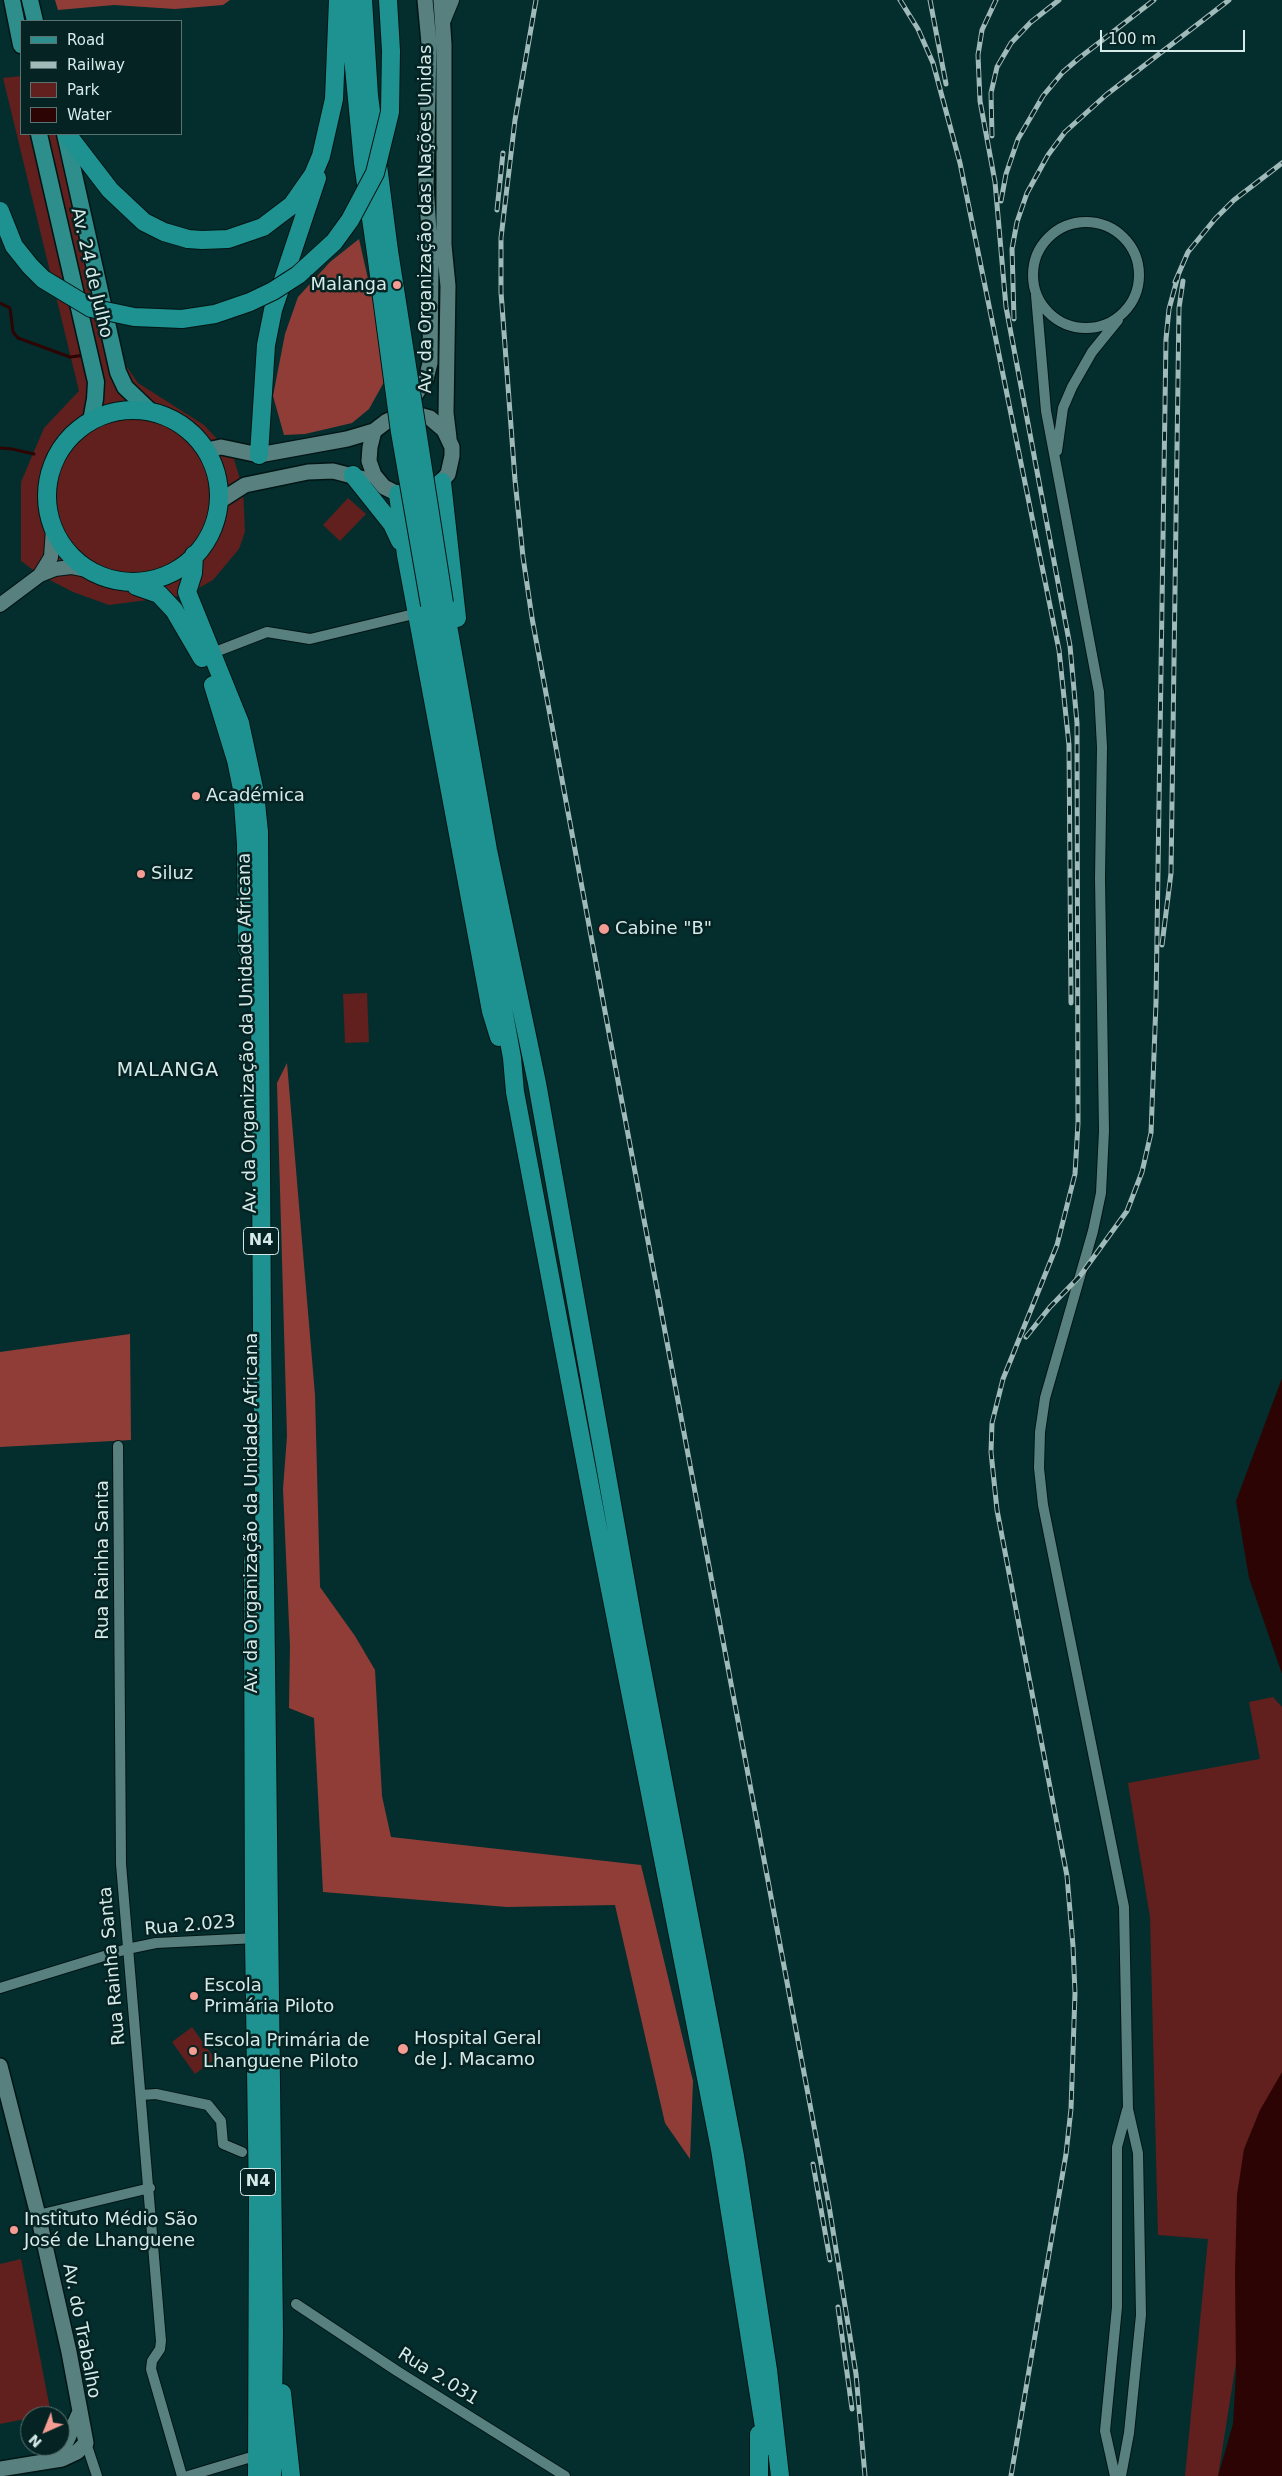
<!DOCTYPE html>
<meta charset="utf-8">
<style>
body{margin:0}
#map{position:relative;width:1282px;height:2476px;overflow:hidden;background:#042e2d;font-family:"DejaVu Sans",sans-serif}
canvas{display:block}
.legend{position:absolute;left:20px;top:20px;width:162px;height:115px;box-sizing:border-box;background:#052322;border:1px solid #587372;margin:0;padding:6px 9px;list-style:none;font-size:15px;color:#d5eae9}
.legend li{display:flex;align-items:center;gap:10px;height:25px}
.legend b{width:25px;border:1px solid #587372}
.north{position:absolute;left:20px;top:2406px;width:50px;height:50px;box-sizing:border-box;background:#052322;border:1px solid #587372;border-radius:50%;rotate:224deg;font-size:14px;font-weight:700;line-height:20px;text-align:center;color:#d5eae9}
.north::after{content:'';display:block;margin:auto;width:18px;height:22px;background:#f59c93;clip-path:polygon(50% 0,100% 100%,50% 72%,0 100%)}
.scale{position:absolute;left:1100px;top:30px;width:145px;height:22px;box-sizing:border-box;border:2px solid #d5eae9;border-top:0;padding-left:6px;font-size:15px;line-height:18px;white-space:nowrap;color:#d5eae9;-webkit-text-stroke:4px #052322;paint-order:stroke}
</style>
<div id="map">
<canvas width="1282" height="2476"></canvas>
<ul class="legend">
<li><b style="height:6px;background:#2d8e8b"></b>Road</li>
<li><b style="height:6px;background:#a0bab9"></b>Railway</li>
<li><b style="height:14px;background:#61201d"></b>Park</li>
<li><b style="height:14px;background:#2d0404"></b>Water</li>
</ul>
<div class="north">N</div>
<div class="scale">100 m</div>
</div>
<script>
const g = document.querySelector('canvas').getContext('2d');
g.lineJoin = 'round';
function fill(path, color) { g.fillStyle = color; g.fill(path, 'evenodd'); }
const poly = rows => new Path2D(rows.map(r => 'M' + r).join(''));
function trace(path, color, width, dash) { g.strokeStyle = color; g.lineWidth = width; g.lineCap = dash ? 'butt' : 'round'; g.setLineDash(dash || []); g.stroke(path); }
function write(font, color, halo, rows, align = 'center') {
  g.font = font + ' "DejaVu Sans",sans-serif'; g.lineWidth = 5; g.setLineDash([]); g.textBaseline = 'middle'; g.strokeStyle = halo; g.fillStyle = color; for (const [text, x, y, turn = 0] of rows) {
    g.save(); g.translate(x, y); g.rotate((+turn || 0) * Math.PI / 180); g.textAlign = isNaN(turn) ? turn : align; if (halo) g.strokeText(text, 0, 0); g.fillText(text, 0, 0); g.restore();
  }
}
const green = poly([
 [21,76,21,134,75,134,120,357,138,383,204,425,233,456,243,489,245,532,239,549,213,580,186,595,109,605,73,592,40,575,21,561,21,482,44,428,79,391,3,78],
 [348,498,366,514,340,541,323,525],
 [367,993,369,1042,345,1043,343,994],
 [1273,1697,1282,1707,1282,2074,1218,2476,1185,2476,1208,2239,1158,2235,1150,1917,1128,1783,1260,1759,1249,1702],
 [192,2027,215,2059,195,2074,172,2042],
 [21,2259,51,2414,30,2416,30,2418,0,2424,0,2264]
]);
const forest = poly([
 [55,0,230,0,223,5,175,9,114,5,58,10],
 [359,239,384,350,384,382,369,409,352,423,305,434,284,435,273,396,285,334,298,297,330,262],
 [287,1063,315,1395,320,1587,355,1636,375,1670,382,1796,391,1837,641,1865,693,2081,690,2159,665,2123,615,1905,507,1907,323,1892,314,1718,289,1708,290,1646,283,1489,287,1436,277,1083],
 [130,1334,131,1440,0,1447,0,1352]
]);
const water = poly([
 [1282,1378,1282,1674,1249,1578,1236,1501],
 [1282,2072,1282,2476,1218,2476,1233,2424,1236,2372,1235,2272,1237,2195,1244,2149,1260,2110]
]);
const stream = poly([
 [0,303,10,308,13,332,18,338,70,357,86,355],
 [0,448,12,449,34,454]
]);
const minor = poly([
 '1033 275a53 53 0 1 1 106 0a53 53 0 1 1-106 0Z',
 [1036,295,1046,411,1099,692,1102,747,1100,878,1104,1131,1101,1193,1093,1231,1045,1398,1040,1432,1039,1468,1043,1505,1124,1907,1128,2109,1138,2153,1141,2315,1129,2433,1121,2476],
 [1057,451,1063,408,1072,387,1092,352,1118,320],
 [210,654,267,632,310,639,418,613],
 [118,1446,121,1864,161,2341,160,2349,152,2361,151,2369,182,2476],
 [0,1988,127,1949,156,1943,257,1938],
 [141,2095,156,2094,208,2105,221,2121,223,2144,242,2152],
 [38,2215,150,2188],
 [296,2304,397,2371,565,2476],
 [86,2443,97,2476],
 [188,2476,248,2458],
 [1115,2476,1105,2431,1117,2307,1117,2147,1127,2110]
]);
const tertiary = poly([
 [443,22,452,0],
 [40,575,51,557,53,529],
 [0,605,40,575,55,569,71,567,86,570]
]);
const secondary = poly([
 [441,0,444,44,444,245,448,286,446,413,449,438],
 [409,404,426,379,430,363,431,263,426,185,429,43,425,0],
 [412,413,430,418,444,430,452,447,452,456,448,474,435,489,417,496,407,496,398,494,384,487,374,475,369,461,370,447,374,431,387,421,403,414,412,413],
 [207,450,221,447,259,455,347,439,374,431],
 [220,501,245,485,308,472,333,471,364,479],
 [0,2066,38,2215,69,2352,86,2443,77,2452,62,2459,0,2469],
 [45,2460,66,2442,79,2414]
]);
const primary = poly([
 [12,0,21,45],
 [30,0,35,21],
 [39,134,96,382,95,399,91,421],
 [65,134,118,372,125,387,149,410]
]);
const trunk = poly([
 [363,0,369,96,389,251],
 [348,3,363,163,376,253],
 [67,134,110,190,144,222,164,232,188,239,202,240,228,239,263,227,292,205,313,175,321,156,334,99,338,0],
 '47 496a86 86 0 1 1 172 0a86 86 0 1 1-172 0Z',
 [259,455,266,345,273,310,317,178],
 [353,475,392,524,400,541],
 [442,482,457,618],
 [398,494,406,555,491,1011,499,1037],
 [194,555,193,573,187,592,240,723,255,793,259,832,262,1331,274,2333,272,2476],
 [136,586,159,594,174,610,202,658],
 [444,603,488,850,537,1083,634,1627,735,2156,768,2370,780,2476],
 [430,605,512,1058,515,1092,596,1518,720,2149,767,2446],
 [213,685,236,760,242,789,246,844,247,949],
 [253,1560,254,1938,258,2201,257,2476],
 [282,2393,291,2476],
 [759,2434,759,2476]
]);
const rail = poly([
 [536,0,515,120,501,238,501,292,515,480,523,557,532,618,609,1033,829,2206,856,2374,865,2476],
 [900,0,918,29,933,63,960,163,1059,650,1069,745,1071,1003],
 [930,0,946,84],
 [996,0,982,30,978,55,980,101,995,182,1006,307,1070,646,1077,723,1078,1123,1075,1174,1057,1245,1003,1379,992,1423,991,1452,997,1510,1067,1876,1073,1946,1075,1993,1071,2109,1066,2154,1011,2476],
 [992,136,991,93,997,67,1011,43,1031,22,1059,0],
 [1001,201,1006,174,1018,139,1043,96,1063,72,1078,59,1154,0],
 [497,210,503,153],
 [1175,282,1188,252,1215,219,1234,200,1282,163],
 [1014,319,1012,249,1017,222,1027,193,1048,155,1065,132,1106,95,1229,0],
 [1162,945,1171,873,1179,308,1183,281],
 [1026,1337,1050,1307,1080,1276,1127,1211,1142,1172,1151,1133,1156,1002,1166,339,1169,309,1178,276],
 [813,2164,830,2260],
 [838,2307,852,2409]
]);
const trunkBridge = poly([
 [0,211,14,246,30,266,43,279,91,308,134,317,182,319,215,314,250,302,273,291,298,275,334,242,350,220,375,173,390,112,391,51,388,0],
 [389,251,444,603],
 [376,253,400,432,430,605]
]);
const markers = [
 [397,285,5,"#f59c93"],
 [196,796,5,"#f59c93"],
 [141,874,5,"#f59c93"],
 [604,929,6,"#f59c93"],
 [194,1996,5,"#f59c93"],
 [403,2049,6,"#f59c93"],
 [193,2051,5,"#f59c93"],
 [14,2230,5,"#f59c93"]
];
const shields = [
 [261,1241,35],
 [258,2182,35]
];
const shieldNames = [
 ["N4",261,1241],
 ["N4",258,2182]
];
const streetNames = [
 ["Av. da Organização das Nações Unidas",426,219,-90],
 ["Av. 24 de Julho",91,273,77],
 ["Av. da Organização da Unidade Africana",248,1033,-91],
 ["Av. da Organização da Unidade Africana",252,1513,-90],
 ["Rua Rainha Santa",103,1560,-90],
 ["Rua 2.023",190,1926,-5],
 ["Rua Rainha Santa",113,1966,-95],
 ["Av. do Trabalho",81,2331,79],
 ["Rua 2.031",438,2377,32]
];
const poiNames = [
 ["Malanga",387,285,"right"],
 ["Académica",206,796],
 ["Siluz",151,874],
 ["Cabine \"B\"",615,929],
 ["Escola",204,1986],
 ["Primária Piloto",204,2007],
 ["Hospital Geral",414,2039],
 ["de J. Macamo",414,2060],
 ["Escola Primária de",203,2041],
 ["Lhanguene Piloto",203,2062],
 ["Instituto Médio São",24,2220],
 ["José de Lhanguene",24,2241]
];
const neighbourhoodNames = [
 ["MALANGA",168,1071]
];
fill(green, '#61201d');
fill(forest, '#913d37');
fill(water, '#2d0404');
trace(stream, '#2d0404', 3);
trace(minor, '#001514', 12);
trace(tertiary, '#001514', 16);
trace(secondary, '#001514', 18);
trace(primary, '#001514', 19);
trace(trunk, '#001514', 20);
trace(minor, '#58807e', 10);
trace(tertiary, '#58807e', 14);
trace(secondary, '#58807e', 15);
trace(primary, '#2d8e8b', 16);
trace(trunk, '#1e9290', 18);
trace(rail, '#a0bab9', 5);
trace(rail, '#052322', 3, [9]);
trace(trunkBridge, '#001514', 20, []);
trace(trunkBridge, '#1e9290', 18);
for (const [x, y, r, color] of markers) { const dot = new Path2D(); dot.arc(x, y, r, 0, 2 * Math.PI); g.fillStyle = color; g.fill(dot); trace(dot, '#052322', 2); }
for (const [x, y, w] of shields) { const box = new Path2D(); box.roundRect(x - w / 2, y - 13.5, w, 27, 4); g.fillStyle = '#052322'; g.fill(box); trace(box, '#d5eae9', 1); }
write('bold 16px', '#d5eae9', null, shieldNames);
write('18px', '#d5eae9', '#052322', streetNames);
write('18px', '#d5eae9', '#052322', poiNames, 'left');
g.letterSpacing = '1px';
write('19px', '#d5eae9', '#052322', neighbourhoodNames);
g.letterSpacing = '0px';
</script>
